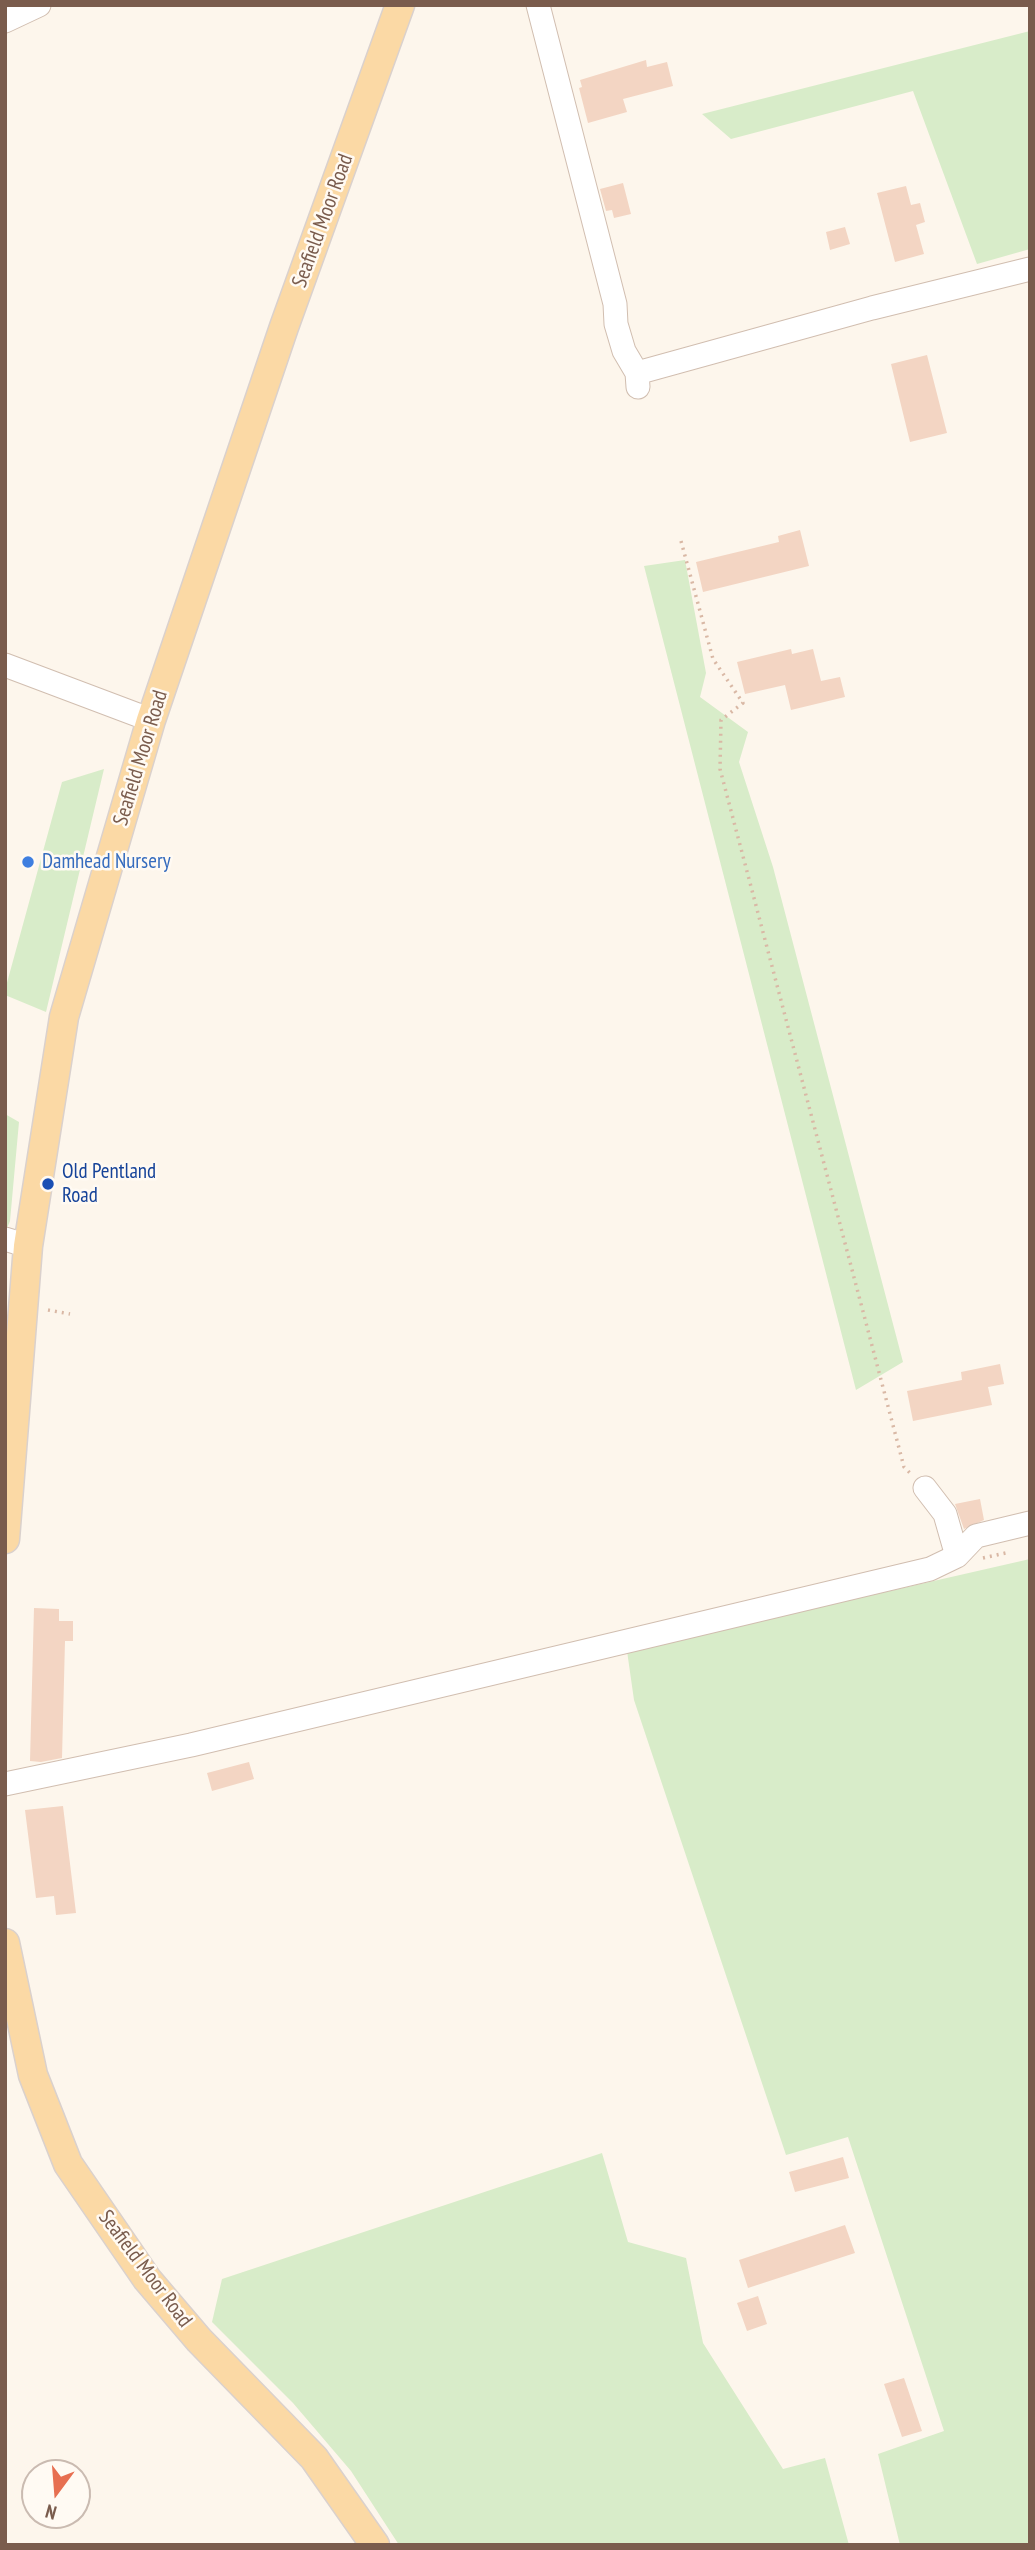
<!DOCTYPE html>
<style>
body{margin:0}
#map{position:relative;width:1035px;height:2550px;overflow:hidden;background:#fdf6ec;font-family:"PT Sans Narrow",sans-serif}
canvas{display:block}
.frame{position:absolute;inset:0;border:7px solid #7a5c4d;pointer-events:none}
.north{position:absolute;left:21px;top:2459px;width:70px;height:70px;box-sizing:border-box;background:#fffaf3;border:2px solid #cabbb1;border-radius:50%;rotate:196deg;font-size:19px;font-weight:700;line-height:28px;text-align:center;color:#7a5c4d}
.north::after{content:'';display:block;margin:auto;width:24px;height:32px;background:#e76f51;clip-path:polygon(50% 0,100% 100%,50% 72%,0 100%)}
</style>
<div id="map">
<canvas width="1035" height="2550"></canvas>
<div class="frame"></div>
<div class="north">N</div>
</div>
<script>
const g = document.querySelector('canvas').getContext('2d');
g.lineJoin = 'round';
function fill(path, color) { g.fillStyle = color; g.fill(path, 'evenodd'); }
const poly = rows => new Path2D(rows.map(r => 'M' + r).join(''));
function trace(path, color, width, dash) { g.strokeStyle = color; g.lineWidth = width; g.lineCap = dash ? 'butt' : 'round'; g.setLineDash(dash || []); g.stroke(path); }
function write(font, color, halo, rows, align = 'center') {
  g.font = font + ' "PT Sans Narrow",sans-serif'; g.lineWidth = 5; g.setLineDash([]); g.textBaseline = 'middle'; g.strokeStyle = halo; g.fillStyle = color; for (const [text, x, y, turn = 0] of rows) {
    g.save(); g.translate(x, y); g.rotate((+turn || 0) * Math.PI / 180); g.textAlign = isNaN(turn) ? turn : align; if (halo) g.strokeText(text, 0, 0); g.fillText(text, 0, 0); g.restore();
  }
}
const green = poly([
 [1030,31,1030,249,977,264,913,91,731,139,702,114],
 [685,560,706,673,700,697,748,732,739,762,773,867,903,1362,856,1390,644,566],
 [104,769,46,1012,5,995,5,990,62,782],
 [5,1114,19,1122,10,1221,5,1233],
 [1030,1559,1030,2545,900,2545,878,2454,944,2431,848,2137,786,2155,634,1700,627,1651],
 [602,2153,628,2242,686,2258,703,2343,783,2469,825,2458,849,2545,399,2545,351,2471,293,2403,212,2322,222,2279]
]);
const building = poly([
 [646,60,647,67,667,62,673,86,623,99,627,112,588,123,579,88,582,87,580,80],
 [623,183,631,214,614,218,612,210,606,211,600,189],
 [906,186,911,205,920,203,925,222,916,225,924,254,895,262,877,193],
 [845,227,850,244,830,250,826,232],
 [927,355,947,433,910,442,891,364],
 [800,530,809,566,703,592,696,562,779,542,778,536],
 [791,649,792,654,813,649,821,681,840,677,845,697,791,710,785,685,745,694,737,662],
 [1000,1364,1004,1384,988,1387,992,1405,913,1421,907,1391,962,1380,961,1372],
 [980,1499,984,1520,964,1529,955,1504],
 [34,1608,59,1609,59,1621,73,1621,73,1641,65,1641,62,1758,41,1762,30,1761],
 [249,1762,254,1779,212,1791,207,1773],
 [63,1806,76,1913,56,1915,54,1896,36,1898,25,1810],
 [843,2157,849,2178,795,2192,789,2172],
 [845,2225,855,2253,748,2288,739,2260],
 [758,2296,767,2324,747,2331,737,2303],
 [904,2378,922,2431,902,2437,884,2384]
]);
const path = poly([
 [681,541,713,659,743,703,721,720,720,769,904,1467,911,1474],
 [48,1310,70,1314],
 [983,1558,1010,1552]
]);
const minor = poly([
 [538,5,615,304,616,324,624,351,637,373,638,387],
 [5,21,39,5],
 [637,373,872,308,1030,269],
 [5,665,151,720],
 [5,1239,28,1246],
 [925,1488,945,1514,957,1556],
 [5,1784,191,1745,930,1569,957,1556,976,1536,1030,1523]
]);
const major = poly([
 [5,1539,28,1246,64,1017,151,720,284,327,400,5],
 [5,1943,33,2075,68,2164,147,2279,199,2340,314,2458,375,2545]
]);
const markers = [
 [28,862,7,"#3f7fe0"],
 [48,1184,7,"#1a4fb4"]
];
const streetNames = [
 ["Seafield Moor Road",323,221,-70],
 ["Seafield Moor Road",141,758,-73],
 ["Seafield Moor Road",145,2269,53]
];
const shopNames = [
 ["Damhead Nursery",42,862]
];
const transitNames = [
 ["Old Pentland",62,1172],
 ["Road",62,1196]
];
fill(green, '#d8ecc9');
fill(building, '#f3d5c3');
trace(minor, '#d1beb0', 25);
trace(major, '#dad1cd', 31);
trace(path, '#d9b8a5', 3.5, [2, 5]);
trace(minor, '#fff', 23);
trace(major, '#fbd9a5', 28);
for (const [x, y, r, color] of markers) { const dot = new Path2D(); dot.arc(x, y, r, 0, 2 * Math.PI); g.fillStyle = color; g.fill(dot); trace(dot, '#fffaf3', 2.5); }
write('21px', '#7a5c4d', '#fffaf3', streetNames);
write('21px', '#366cbe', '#fffaf3', shopNames, 'left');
write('21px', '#164399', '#fffaf3', transitNames, 'left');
</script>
